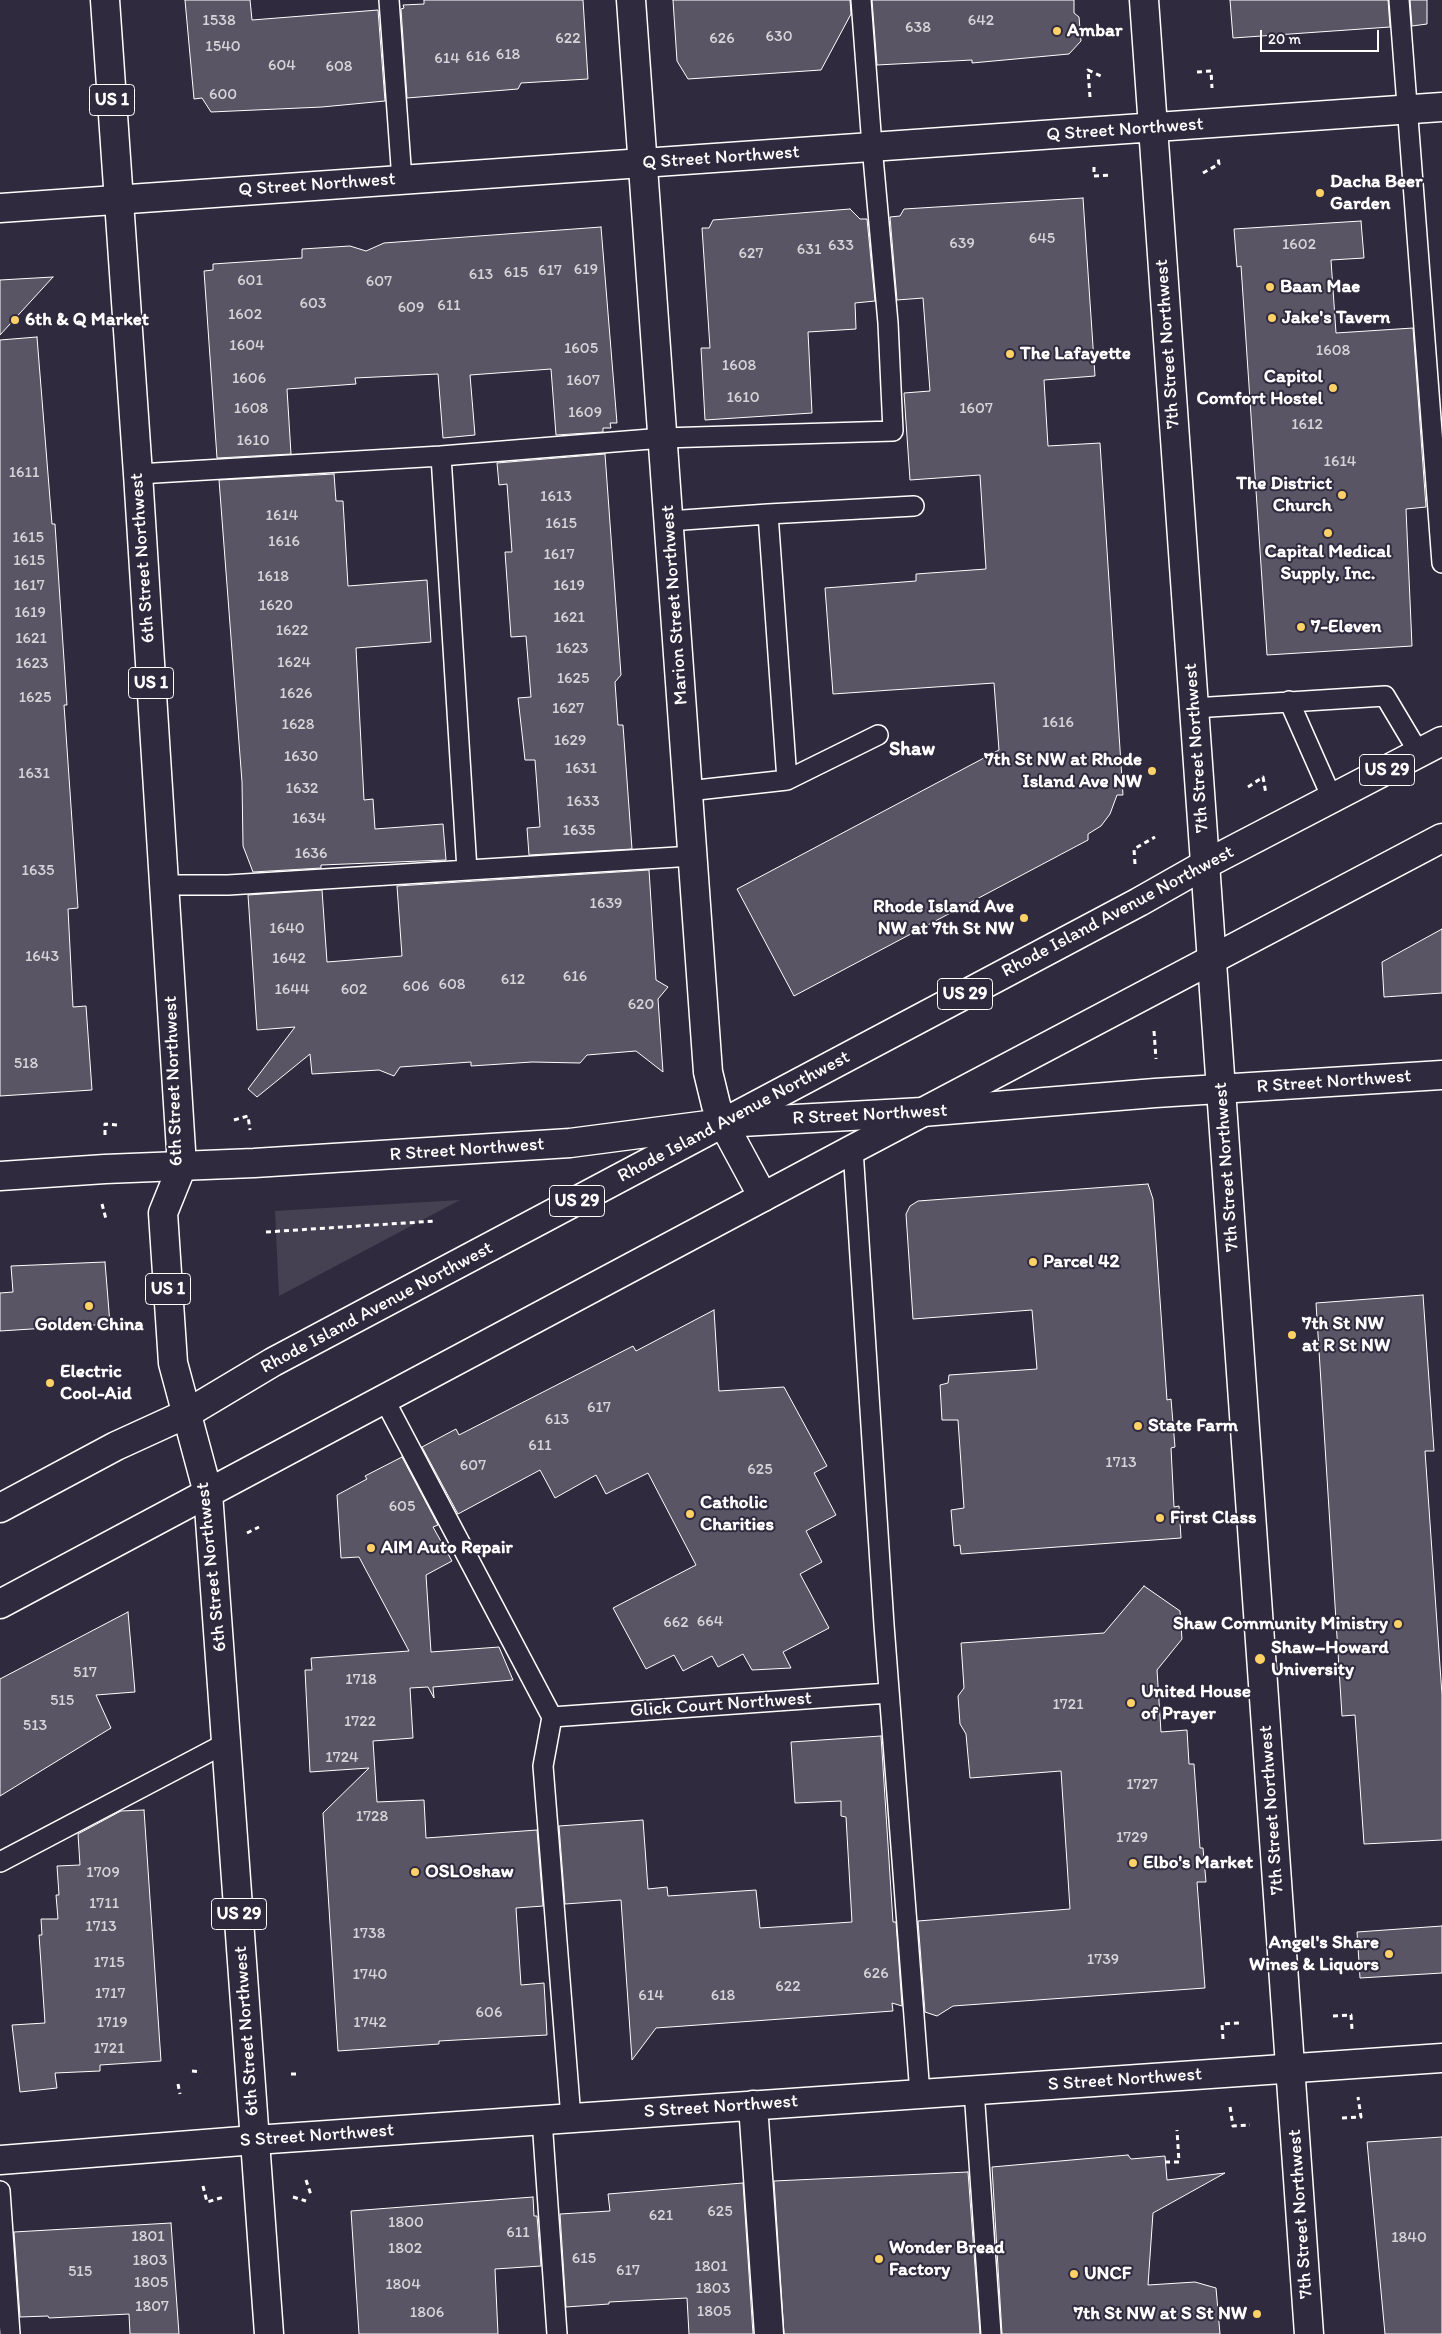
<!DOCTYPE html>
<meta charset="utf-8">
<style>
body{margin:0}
#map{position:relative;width:1442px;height:2334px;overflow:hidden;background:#2f2a3d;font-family:Itim,sans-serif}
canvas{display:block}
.scale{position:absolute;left:1260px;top:30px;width:119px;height:22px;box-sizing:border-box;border:2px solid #fff;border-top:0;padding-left:6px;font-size:15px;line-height:18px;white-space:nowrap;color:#fff;-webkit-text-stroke:4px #2f2a3d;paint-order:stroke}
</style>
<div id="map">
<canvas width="1442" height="2334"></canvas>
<div class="scale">20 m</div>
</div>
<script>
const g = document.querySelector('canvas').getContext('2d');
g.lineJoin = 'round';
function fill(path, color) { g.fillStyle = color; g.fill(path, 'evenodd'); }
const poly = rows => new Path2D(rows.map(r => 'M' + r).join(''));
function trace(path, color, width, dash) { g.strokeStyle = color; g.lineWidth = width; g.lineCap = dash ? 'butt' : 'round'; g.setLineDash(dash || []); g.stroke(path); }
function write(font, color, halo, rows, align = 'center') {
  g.font = font + ' Itim,sans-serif'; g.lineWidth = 4; g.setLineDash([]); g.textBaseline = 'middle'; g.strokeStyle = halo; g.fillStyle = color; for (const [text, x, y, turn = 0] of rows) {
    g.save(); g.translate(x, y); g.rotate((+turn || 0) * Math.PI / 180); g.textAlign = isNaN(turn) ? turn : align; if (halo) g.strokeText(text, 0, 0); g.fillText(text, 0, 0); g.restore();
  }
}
const green = poly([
 [460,1200,279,1296,275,1211]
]);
const building = poly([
 [185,0,250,0,252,20,378,10,385,101,322,107,211,112,202,98,194,99,185,0],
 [424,0,583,0,588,79,521,83,518,89,407,98,401,9,404,8,403,5,424,4,424,0],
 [673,0,850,0,851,14,821,70,688,79,677,61,673,0],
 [872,0,1074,0,1074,13,1079,17,1081,41,1069,54,972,63,972,60,877,65,872,0],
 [1230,0,1388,0,1390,27,1233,38,1230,0],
 [1410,0,1427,0,1427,24,1412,26,1410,0],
 [1083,198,1095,376,1044,380,1048,446,1100,443,1123,795,1117,795,1110,814,1101,826,1088,834,1088,840,794,996,737,889,999,750,994,683,833,694,825,588,916,581,916,574,986,569,980,475,910,480,904,393,930,391,923,298,897,300,890,217,900,216,904,209,1083,198],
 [850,209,860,219,867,219,875,301,855,303,856,329,808,332,812,413,705,420,701,348,710,348,702,228,709,228,713,220,850,209],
 [1361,221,1364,258,1331,260,1336,333,1413,328,1426,507,1406,509,1412,646,1267,655,1241,266,1237,267,1234,229,1361,221],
 [601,227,617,423,610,423,611,428,603,428,603,432,556,435,551,369,470,375,475,435,443,438,438,374,355,378,356,384,287,389,291,454,217,458,204,271,213,270,213,264,302,258,302,249,350,246,366,251,384,243,601,227],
 [53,277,0,335,0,280,53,277],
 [37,337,52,524,55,524,67,705,64,705,65,719,78,908,68,909,73,1007,86,1006,92,1090,0,1096,0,340,37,337],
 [605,454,621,675,615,682,618,725,623,725,632,849,529,855,527,828,540,827,535,760,525,760,518,698,531,697,526,636,511,637,505,552,512,552,507,484,499,485,497,463,605,454],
 [334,474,336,501,343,501,348,586,427,580,431,642,356,648,364,800,373,799,375,829,443,824,446,860,321,865,321,868,253,872,243,846,242,782,219,480,334,474],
 [649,870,656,980,668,987,658,999,663,1072,636,1051,587,1055,580,1063,532,1062,471,1066,471,1062,400,1067,394,1076,379,1070,312,1074,310,1054,257,1097,248,1089,295,1027,257,1030,248,895,322,890,327,962,402,956,397,886,649,870],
 [1442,929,1442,993,1384,997,1382,962,1442,929],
 [1148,1184,1153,1199,1167,1400,1171,1399,1175,1447,1171,1448,1174,1507,1179,1506,1181,1538,961,1554,960,1545,954,1546,951,1510,964,1508,958,1420,942,1420,940,1385,948,1383,949,1375,1037,1369,1032,1310,913,1319,906,1214,910,1206,918,1201,1148,1184],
 [105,1262,110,1324,0,1331,0,1293,13,1292,11,1266,105,1262],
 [1423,1295,1434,1451,1425,1451,1442,1695,1442,1840,1364,1844,1355,1715,1342,1716,1316,1303,1423,1295],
 [714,1310,719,1391,784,1387,827,1466,814,1473,836,1515,806,1531,822,1562,800,1574,829,1628,783,1652,791,1668,752,1670,743,1654,718,1667,712,1656,683,1671,674,1655,646,1669,613,1608,696,1565,648,1473,606,1494,596,1475,555,1498,540,1470,458,1514,422,1447,456,1429,459,1435,633,1346,636,1351,714,1310],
 [402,1457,438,1525,433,1527,452,1561,426,1575,431,1652,499,1647,513,1680,433,1687,434,1698,428,1687,410,1688,413,1738,373,1741,377,1802,424,1800,426,1838,537,1830,543,1906,516,1908,521,1985,544,1983,547,2035,439,2041,439,2044,338,2051,323,1813,369,1768,310,1772,305,1670,312,1670,311,1658,409,1651,359,1557,341,1558,337,1495,367,1479,365,1476,402,1457],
 [1144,1586,1180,1611,1182,1639,1157,1670,1161,1732,1187,1730,1189,1764,1194,1764,1200,1848,1203,1848,1206,1882,1197,1882,1205,1988,953,2006,937,2016,925,2012,918,1921,1070,1909,1061,1771,970,1778,966,1734,960,1724,958,1696,964,1688,961,1643,1104,1633,1144,1586],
 [128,1612,135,1692,96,1695,111,1728,0,1796,0,1679,128,1612],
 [881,1736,893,1922,896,1922,902,2006,892,2003,893,2011,656,2028,632,2060,621,1900,565,1904,559,1826,643,1820,648,1889,667,1887,668,1896,756,1890,760,1928,852,1922,846,1817,841,1816,841,1801,795,1803,791,1742,881,1736],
 [144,1810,161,2061,100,2065,100,2071,55,2073,57,2088,20,2092,12,2025,45,2023,39,1935,42,1935,41,1919,58,1919,56,1895,59,1895,57,1866,80,1865,78,1834,121,1811,144,1810],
 [1442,1926,1442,1973,1360,1978,1357,1932,1442,1926],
 [1442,2137,1442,2334,1385,2334,1367,2142,1442,2137],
 [1128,2155,1131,2159,1165,2156,1167,2180,1225,2173,1153,2213,1148,2285,1195,2282,1216,2288,1220,2334,1002,2334,992,2167,1128,2155],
 [968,2172,980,2334,784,2334,774,2181,968,2172],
 [743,2183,753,2334,689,2334,687,2298,609,2302,609,2304,566,2307,560,2214,610,2211,608,2194,743,2183],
 [533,2197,534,2216,537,2216,541,2266,495,2269,498,2334,359,2334,351,2211,533,2197],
 [171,2223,179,2334,130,2334,129,2314,49,2318,48,2316,20,2317,14,2232,171,2223]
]);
const path = poly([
 [1197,72,1211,71,1212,88],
 [1090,97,1088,70,1103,77],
 [1094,167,1094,176,1112,175],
 [1203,173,1219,164,1218,158],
 [1248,787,1263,777,1266,794],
 [1135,864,1134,849,1155,837],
 [1154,1031,1156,1059],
 [234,1120,248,1116,250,1130],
 [105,1135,105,1124,118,1125],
 [102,1204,106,1219],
 [266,1232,436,1221],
 [247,1533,259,1527],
 [1333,2016,1351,2015,1352,2029],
 [1223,2039,1222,2024,1240,2023],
 [192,2071,201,2072],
 [291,2074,298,2074],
 [178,2084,180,2094],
 [1230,2107,1233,2126,1250,2125],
 [1342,2118,1361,2117,1358,2097],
 [1165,2162,1179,2162,1177,2130],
 [306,2180,311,2195],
 [203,2186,207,2202,224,2197],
 [293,2197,306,2201]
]);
const lane = poly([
 [389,0,402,180],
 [1399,0,1442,563],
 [441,456,663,438,893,431,888,323,872,146,861,0],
 [138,474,441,456,467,870],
 [768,514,914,506],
 [669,521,768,514,787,780,688,791],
 [1289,701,1332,798],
 [1194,708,1385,696,1419,753],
 [787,780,878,735],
 [164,885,228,885,693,856],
 [853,1149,884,1625,920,2094],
 [384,1399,552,1717,543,1766,571,2118],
 [552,1717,889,1693],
 [0,1862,228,1742],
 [974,2090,991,2334],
 [542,2120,557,2334],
 [0,2191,10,2334]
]);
const street = poly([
 [631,0,708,1072,716,1105,723,1123,763,1197],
 [753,2105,769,2334],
 [255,2140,1442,2058]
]);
const secondary = poly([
 [1144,0,1309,2334],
 [0,208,1442,107],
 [0,1176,105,1169,254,1163,570,1143,723,1123,922,1112,1155,1093,1442,1075],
 [0,2160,255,2140]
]);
const primary = poly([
 [0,1508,116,1446,186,1414],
 [0,1604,208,1493]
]);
const highway = poly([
 [105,0,138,474,182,1166,163,1213,173,1363,208,1493,269,2334],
 [186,1414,273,1362,1139,902,1206,864,1442,741],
 [208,1493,853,1149,1442,838]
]);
const markers = [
 [1057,31,5,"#ffd166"],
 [1320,193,5,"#ffd166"],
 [1270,287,5,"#ffd166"],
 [1272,318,5,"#ffd166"],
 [15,320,5,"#ffd166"],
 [1010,354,5,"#ffd166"],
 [1333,388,5,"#ffd166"],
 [1342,495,5,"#ffd166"],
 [1328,533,5,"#ffd166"],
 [1301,627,5,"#ffd166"],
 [1152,771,5,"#ffd166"],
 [1024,918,5,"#ffd166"],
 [1033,1262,5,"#ffd166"],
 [89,1306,5,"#ffd166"],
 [1292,1335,5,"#ffd166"],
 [50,1383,5,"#ffd166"],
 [1138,1426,5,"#ffd166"],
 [690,1514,5,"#ffd166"],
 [1160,1518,5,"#ffd166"],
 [371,1548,5,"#ffd166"],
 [1398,1624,5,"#ffd166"],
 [1260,1659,6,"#ffd166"],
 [1131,1703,5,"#ffd166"],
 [1133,1863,5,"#ffd166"],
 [415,1872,5,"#ffd166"],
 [1389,1954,5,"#ffd166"],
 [879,2259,5,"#ffd166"],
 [1074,2274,5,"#ffd166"],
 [1257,2314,5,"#ffd166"]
];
const numberNames = [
 ["1538",219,21],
 ["642",981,21],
 ["638",918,28],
 ["630",779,37],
 ["622",568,39],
 ["626",722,39],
 ["1540",223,47],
 ["618",508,55],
 ["616",478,57],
 ["614",447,59],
 ["604",282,66],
 ["608",339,67],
 ["600",223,95],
 ["645",1042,239],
 ["639",962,244],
 ["1602",1299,245],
 ["633",841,246],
 ["631",809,250],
 ["627",751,254],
 ["619",586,270],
 ["617",550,271],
 ["615",516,273],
 ["613",481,275],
 ["601",250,281],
 ["607",379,282],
 ["603",313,304],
 ["611",449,306],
 ["609",411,308],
 ["1602",245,315],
 ["1604",247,346],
 ["1605",581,349],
 ["1608",1333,351],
 ["1608",739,366],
 ["1606",249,379],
 ["1607",583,381],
 ["1610",743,398],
 ["1608",251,409],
 ["1607",976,409],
 ["1609",585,413],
 ["1612",1307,425],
 ["1610",253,441],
 ["1614",1340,462],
 ["1611",24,473],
 ["1613",556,497],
 ["1614",282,516],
 ["1615",561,524],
 ["1615",28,538],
 ["1616",284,542],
 ["1617",559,555],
 ["1615",29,561],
 ["1618",273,577],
 ["1617",29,586],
 ["1619",569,586],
 ["1620",276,606],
 ["1619",30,613],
 ["1621",569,618],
 ["1622",292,631],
 ["1621",31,639],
 ["1623",572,649],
 ["1624",294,663],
 ["1623",32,664],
 ["1625",573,679],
 ["1626",296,694],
 ["1625",35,698],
 ["1627",568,709],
 ["1616",1058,723],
 ["1628",298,725],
 ["1629",570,741],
 ["1630",301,757],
 ["1631",581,769],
 ["1631",34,774],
 ["1632",302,789],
 ["1633",583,802],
 ["1634",309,819],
 ["1635",579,831],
 ["1636",311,854],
 ["1635",38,871],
 ["1639",606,904],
 ["1640",287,929],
 ["1643",42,957],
 ["1642",289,959],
 ["616",575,977],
 ["612",513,980],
 ["608",452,985],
 ["606",416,987],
 ["1644",292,990],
 ["602",354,990],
 ["620",641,1005],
 ["518",26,1064],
 ["617",599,1408],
 ["613",557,1420],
 ["611",540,1446],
 ["1713",1121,1463],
 ["607",473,1466],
 ["625",760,1470],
 ["605",402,1507],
 ["664",710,1622],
 ["662",676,1623],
 ["517",85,1673],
 ["1718",361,1680],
 ["515",62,1701],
 ["1721",1068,1705],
 ["1722",360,1722],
 ["513",35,1726],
 ["1724",342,1758],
 ["1727",1142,1785],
 ["1728",372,1817],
 ["1729",1132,1838],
 ["1709",103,1873],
 ["1711",104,1904],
 ["1713",101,1927],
 ["1738",369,1934],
 ["1739",1103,1960],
 ["1715",109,1963],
 ["626",876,1974],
 ["1740",370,1975],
 ["622",788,1987],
 ["1717",110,1994],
 ["614",651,1996],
 ["618",723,1996],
 ["606",489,2013],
 ["1719",112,2023],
 ["1742",370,2023],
 ["1721",109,2049],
 ["625",720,2212],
 ["621",661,2216],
 ["1800",406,2223],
 ["611",518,2233],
 ["1801",148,2237],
 ["1840",1409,2238],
 ["1802",405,2249],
 ["615",584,2259],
 ["1803",150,2261],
 ["1801",711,2267],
 ["617",628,2271],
 ["515",80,2272],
 ["1805",151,2283],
 ["1804",403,2285],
 ["1803",713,2289],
 ["1807",152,2307],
 ["1805",714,2312],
 ["1806",427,2313]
];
const shields = [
 [112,100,45],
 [151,683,45],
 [1387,770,55],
 [965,994,55],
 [577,1201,55],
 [168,1289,45],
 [239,1914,55]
];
const shieldNames = [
 ["US 1",112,100],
 ["US 1",151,683],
 ["US 29",1387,770],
 ["US 29",965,994],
 ["US 29",577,1201],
 ["US 1",168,1289],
 ["US 29",239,1914]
];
const poiNames = [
 ["Ambar",1067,31],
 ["Dacha Beer",1330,182],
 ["Garden",1330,204],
 ["Baan Mae",1280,287],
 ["Jake's Tavern",1282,318],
 ["6th & Q Market",25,320],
 ["The Lafayette",1020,354],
 ["Capitol",1323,377,"right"],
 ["Comfort Hostel",1323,399,"right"],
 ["The District",1332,484,"right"],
 ["Church",1332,506,"right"],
 ["Capital Medical",1328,552,"center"],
 ["Supply, Inc.",1328,574,"center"],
 ["7-Eleven",1311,627],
 ["7th St NW at Rhode",1142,760,"right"],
 ["Island Ave NW",1142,782,"right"],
 ["Rhode Island Ave",1014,907,"right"],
 ["NW at 7th St NW",1014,929,"right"],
 ["Parcel 42",1043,1262],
 ["7th St NW",1302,1324],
 ["at R St NW",1302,1346],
 ["Golden China",89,1325,"center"],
 ["Electric",60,1372],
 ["Cool-Aid",60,1394],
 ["State Farm",1148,1426],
 ["Catholic",700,1503],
 ["Charities",700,1525],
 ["First Class",1170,1518],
 ["AIM Auto Repair",381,1548],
 ["Shaw Community Ministry",1388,1624,"right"],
 ["Shaw–Howard",1271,1648],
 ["University",1271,1670],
 ["United House",1141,1692],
 ["of Prayer",1141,1714],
 ["Elbo's Market",1143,1863],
 ["OSLOshaw",425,1872],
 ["Angel's Share",1379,1943,"right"],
 ["Wines & Liquors",1379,1965,"right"],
 ["Wonder Bread",889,2248],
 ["Factory",889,2270],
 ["UNCF",1084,2274],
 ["7th St NW at S St NW",1247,2314,"right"]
];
const streetNames = [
 ["Q Street Northwest",1125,130,-4],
 ["Q Street Northwest",721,158,-4],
 ["Q Street Northwest",317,185,-4],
 ["7th Street Northwest",1168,344,-94],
 ["6th Street Northwest",143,558,-94],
 ["Marion Street Northwest",675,605,-94],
 ["7th Street Northwest",1197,748,-94],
 ["Rhode Island Avenue Northwest",1118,912,-28],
 ["6th Street Northwest",174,1081,-92],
 ["R Street Northwest",1334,1082,-4],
 ["R Street Northwest",870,1115,-3],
 ["Rhode Island Avenue Northwest",734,1117,-28],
 ["R Street Northwest",467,1150,-4],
 ["7th Street Northwest",1227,1167,-94],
 ["Rhode Island Avenue Northwest",377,1308,-28],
 ["6th Street Northwest",212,1567,-96],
 ["Glick Court Northwest",721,1705,-4],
 ["7th Street Northwest",1272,1810,-94],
 ["6th Street Northwest",247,2031,-94],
 ["S Street Northwest",1125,2080,-4],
 ["S Street Northwest",721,2107,-4],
 ["S Street Northwest",317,2136,-4],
 ["7th Street Northwest",1301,2214,-94]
];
const neighbourhoodNames = [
 ["Shaw",912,750]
];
fill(green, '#464152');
fill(building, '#595564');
trace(building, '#fff', 1);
trace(lane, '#fff', 22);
trace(street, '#fff', 31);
trace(secondary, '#fff', 31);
trace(primary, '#fff', 31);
trace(highway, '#fff', 31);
trace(path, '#fff', 3, [5, 4]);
trace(lane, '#2f2a3d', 19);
trace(street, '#2f2a3d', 28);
trace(secondary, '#2f2a3d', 28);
trace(primary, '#2f2a3d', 28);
trace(highway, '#2f2a3d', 28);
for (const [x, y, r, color] of markers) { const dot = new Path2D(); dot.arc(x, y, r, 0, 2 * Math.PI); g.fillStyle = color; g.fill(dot); trace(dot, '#2f2a3d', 2); }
write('16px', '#d6d4d8', null, numberNames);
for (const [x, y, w] of shields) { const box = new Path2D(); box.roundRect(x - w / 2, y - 15.5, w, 31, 4); g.fillStyle = '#2f2a3d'; g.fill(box); trace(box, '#fff', 1); }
write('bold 18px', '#fff', null, shieldNames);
write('bold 19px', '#fff', '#2f2a3d', poiNames, 'left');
write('19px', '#fff', '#2f2a3d', streetNames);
write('bold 20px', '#fff', '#2f2a3d', neighbourhoodNames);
</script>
